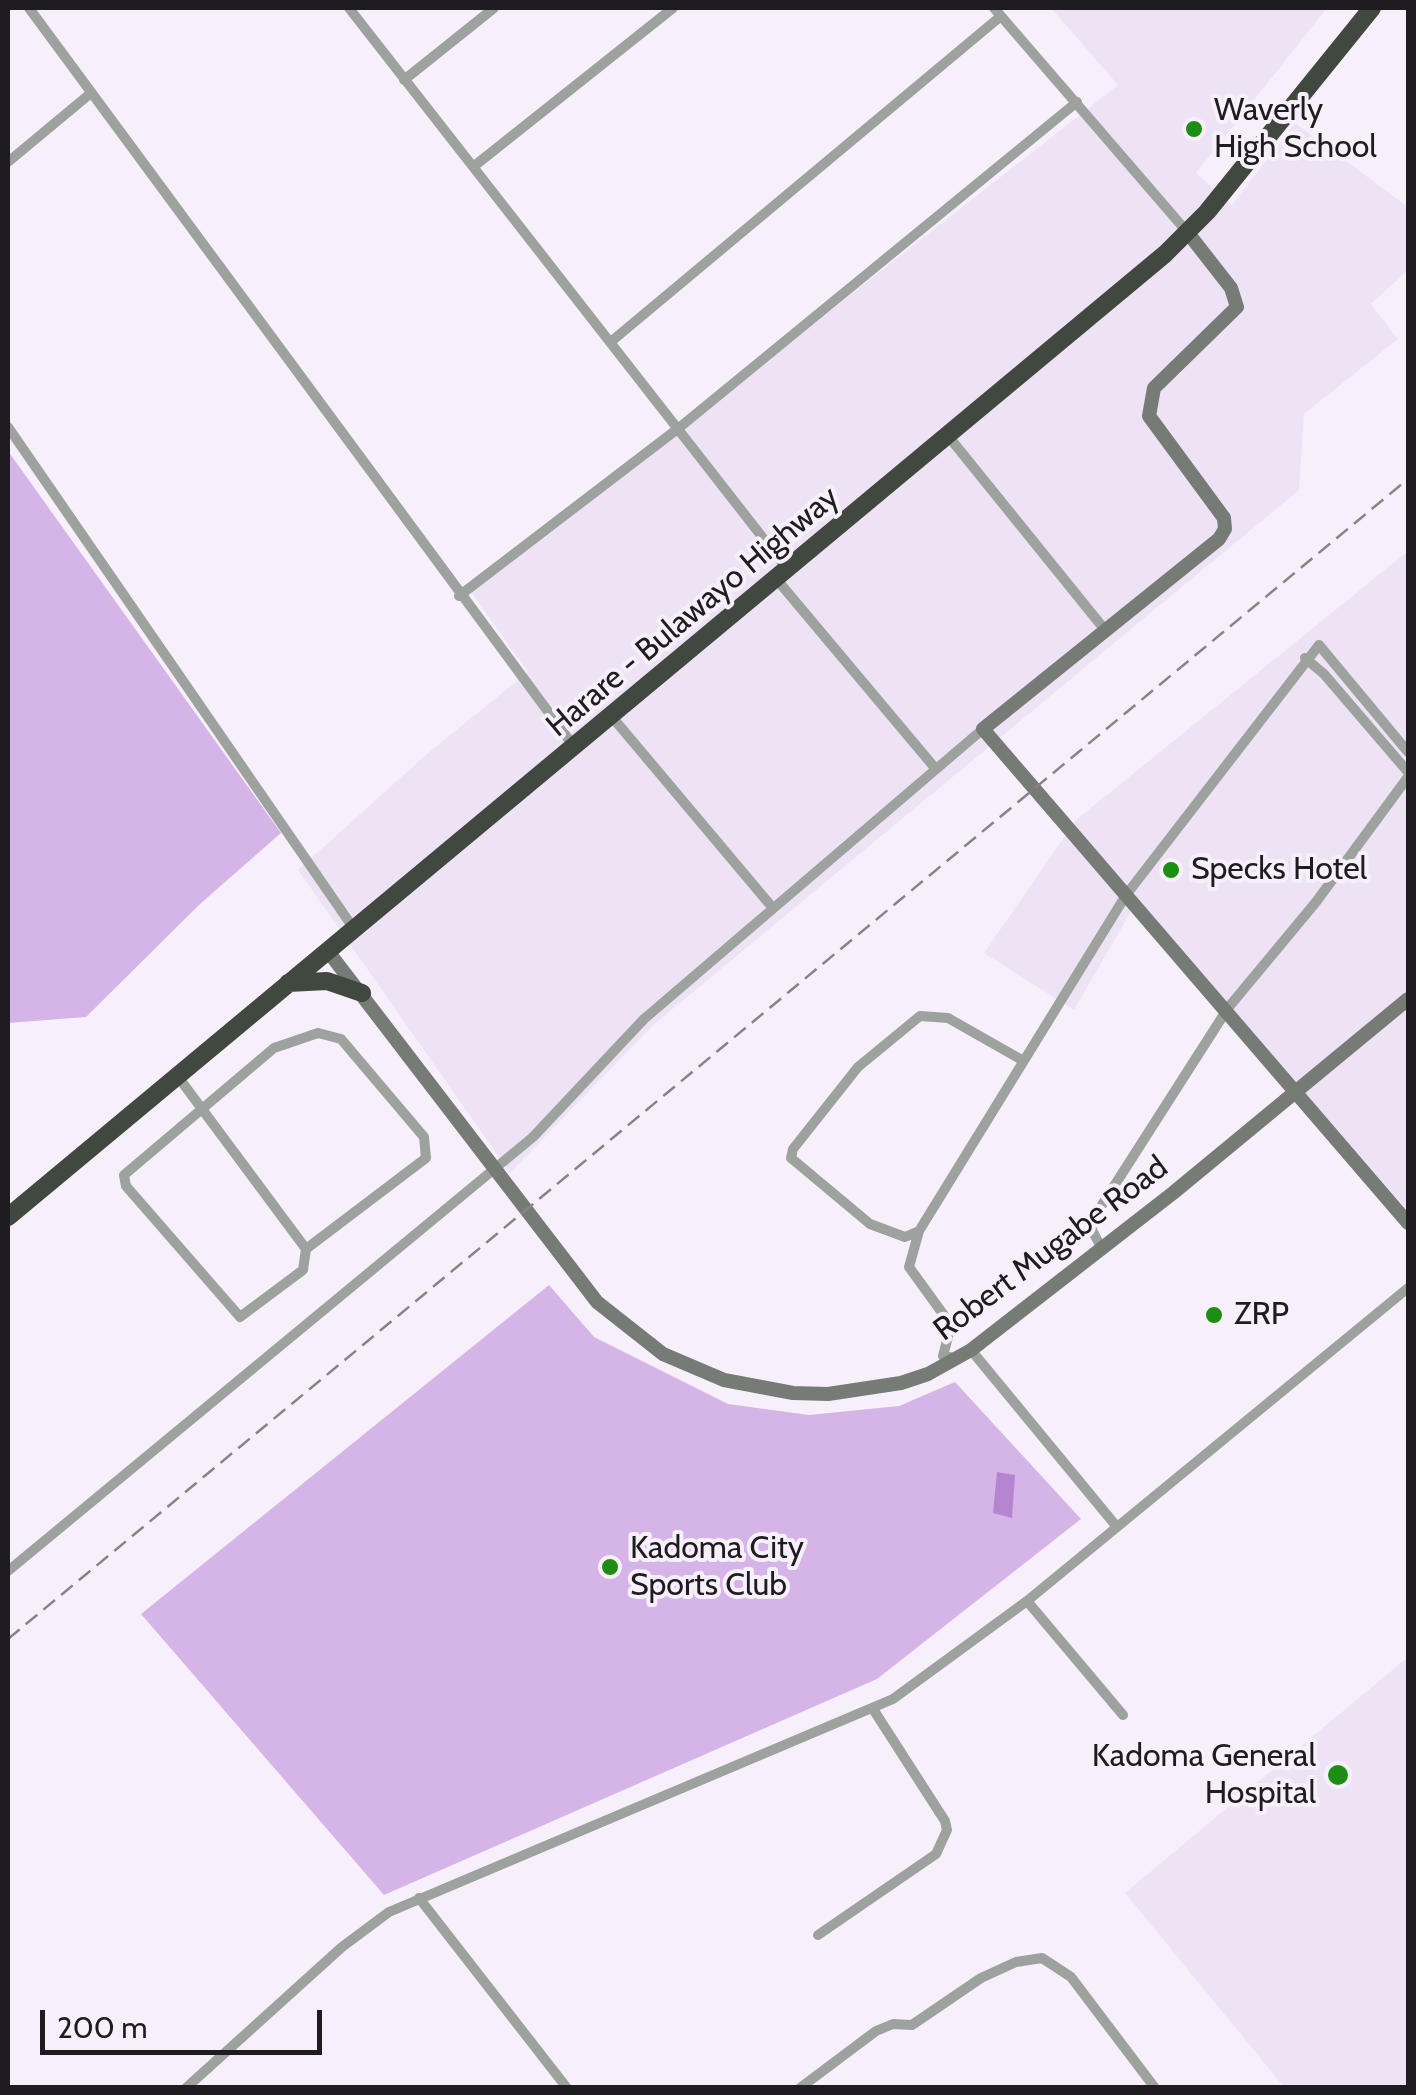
<!DOCTYPE html>
<style>
body{margin:0}
#map{position:relative;width:1416px;height:2095px;overflow:hidden;background:#f7f0fb;font-family:Cabin,sans-serif}
canvas{display:block}
.frame{position:absolute;inset:0;border:10px solid #1e1c20;pointer-events:none}
.scale{position:absolute;left:40px;top:2010px;width:282px;height:45px;box-sizing:border-box;border:5px solid #1e1c20;border-top:0;padding-left:12px;font-size:30px;line-height:35px;white-space:nowrap;color:#1e1c20;-webkit-text-stroke:8px #f7f0fb;paint-order:stroke}
</style>
<div id="map">
<canvas width="1416" height="2095"></canvas>
<div class="frame"></div>
<div class="scale">200 m</div>
</div>
<script>
const g = document.querySelector('canvas').getContext('2d');
g.lineJoin = 'round';
function fill(path, color) { g.fillStyle = color; g.fill(path, 'evenodd'); }
const poly = rows => new Path2D(rows.map(r => 'M' + r).join(''));
function trace(path, color, width, dash) { g.strokeStyle = color; g.lineWidth = width; g.lineCap = dash ? 'butt' : 'round'; g.setLineDash(dash || []); g.stroke(path); }
function write(font, color, halo, rows, align = 'center') {
  g.font = font + ' Cabin,sans-serif'; g.lineWidth = 8; g.setLineDash([]); g.textBaseline = 'middle'; g.strokeStyle = halo; g.fillStyle = color; for (const [text, x, y, turn = 0] of rows) {
    g.save(); g.translate(x, y); g.rotate((+turn || 0) * Math.PI / 180); g.textAlign = isNaN(turn) ? turn : align; if (halo) g.strokeText(text, 0, 0); g.fillText(text, 0, 0); g.restore();
  }
}
const built = poly([
 [1051,8,1327,8,1196,173,1232,205,1295,123,1408,207,1408,270,1371,304,1398,339,1304,414,1299,490,652,1026,510,1173,298,870,428,753,528,672,471,592,1118,85],
 [1408,551,1408,1211,1137,901,1074,1010,984,953,1076,820],
 [1408,1657,1408,2087,1284,2087,1125,1893]
]);
const green = poly([
 [8,451,281,833,200,904,86,1017,8,1023],
 [549,1285,594,1337,728,1404,809,1415,899,1406,955,1382,1081,1519,877,1679,384,1895,141,1614]
]);
const water = poly([
 [997,1472,1015,1475,1012,1518,993,1513]
]);
const street = poly([
 [29,8,575,748],
 [349,8,788,570],
 [994,8,1188,233],
 [404,80,494,8],
 [8,162,91,93],
 [473,167,673,8],
 [613,340,1001,16],
 [8,427,354,929],
 [949,437,1105,630],
 [778,581,935,768],
 [459,596,680,427,1077,102],
 [1305,658,1324,674,1408,772],
 [613,718,772,907],
 [318,1033,341,1039,424,1137,426,1158,306,1249,303,1270,240,1317,126,1186,124,1175,274,1048,318,1033],
 [1022,1060,948,1018,920,1016,858,1067,793,1149,791,1158,870,1224,905,1237,919,1231,1126,895,1319,645,1408,752],
 [176,1074,306,1249],
 [919,1231,909,1267,951,1325,943,1356,955,1358],
 [1102,1249,1092,1230,1093,1219,1228,1008,1316,902,1408,777],
 [971,1350,1117,1527],
 [8,1571,533,1137,644,1019,983,729],
 [1027,1601,1123,1715],
 [419,1898,567,2088],
 [818,1935,936,1854,947,1830,945,1821,873,1709],
 [186,2088,342,1947,389,1912,893,1699,1027,1601,1408,1288],
 [800,2088,876,2031,893,2024,912,2025,981,1978,1016,1962,1042,1958,1071,1977,1155,2088]
]);
const secondary = poly([
 [1188,233,1231,288,1237,307,1154,388,1149,416,1224,518,1225,529,1219,539,983,729,1408,1223],
 [327,950,597,1302,663,1354,724,1380,793,1393,828,1394,901,1383,928,1374,971,1350,1173,1193,1408,999]
]);
const highway = poly([
 [288,983,327,981,362,993],
 [8,1217,1165,254,1207,212,1372,8]
]);
const rail = poly([
 [8,1639,1408,479]
]);
const markers = [
 [1194,129,10,"#1d8d13"],
 [1171,870,10,"#1d8d13"],
 [1214,1315,10,"#1d8d13"],
 [610,1567,10,"#1d8d13"],
 [1338,1775,12,"#1d8d13"]
];
const poiNames = [
 ["Waverly",1214,111],
 ["High School",1214,148],
 ["Specks Hotel",1191,870],
 ["ZRP",1234,1315],
 ["Kadoma City",630,1549],
 ["Sports Club",630,1586],
 ["Kadoma General",1316,1757,"right"],
 ["Hospital",1316,1794,"right"]
];
const streetNames = [
 ["Harare - Bulawayo Highway",693,612,-40],
 ["Robert Mugabe Road",1051,1249,-37]
];
fill(built, '#eee3f4');
fill(green, '#d5b4e8');
fill(water, '#b685d1');
trace(street, '#9ea29e', 10);
trace(secondary, '#767b75', 14);
trace(highway, '#414840', 18);
trace(rail, '#88838b', 2.5, [15, 8]);
for (const [x, y, r, color] of markers) { const dot = new Path2D(); dot.arc(x, y, r, 0, 2 * Math.PI); g.fillStyle = color; g.fill(dot); trace(dot, '#f7f0fb', 4); }
write('32px', '#1e1c20', '#f7f0fb', poiNames, 'left');
write('32px', '#1e1c20', '#f7f0fb', streetNames);
</script>
